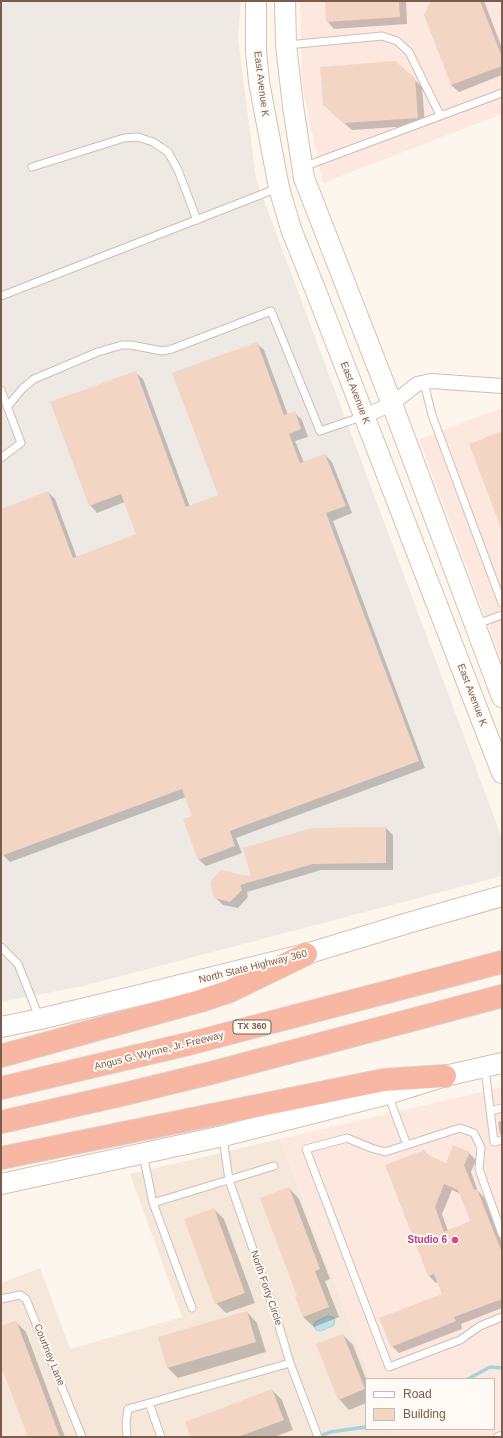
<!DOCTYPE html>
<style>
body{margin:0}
#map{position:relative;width:503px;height:1438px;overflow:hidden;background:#fdf6ec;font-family:Arial,sans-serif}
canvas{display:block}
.frame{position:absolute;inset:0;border:2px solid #7a5c4d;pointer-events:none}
.legend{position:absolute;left:365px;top:1378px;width:130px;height:52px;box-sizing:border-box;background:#fffaf3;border:1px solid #cabbb1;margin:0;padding:5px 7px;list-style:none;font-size:12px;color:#7a5c4d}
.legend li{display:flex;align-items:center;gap:8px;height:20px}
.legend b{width:20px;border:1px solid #cabbb1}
</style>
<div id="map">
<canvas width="503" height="1438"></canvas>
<div class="frame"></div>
<ul class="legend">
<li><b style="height:5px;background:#fff"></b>Road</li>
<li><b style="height:11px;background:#f3d5c3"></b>Building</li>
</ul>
</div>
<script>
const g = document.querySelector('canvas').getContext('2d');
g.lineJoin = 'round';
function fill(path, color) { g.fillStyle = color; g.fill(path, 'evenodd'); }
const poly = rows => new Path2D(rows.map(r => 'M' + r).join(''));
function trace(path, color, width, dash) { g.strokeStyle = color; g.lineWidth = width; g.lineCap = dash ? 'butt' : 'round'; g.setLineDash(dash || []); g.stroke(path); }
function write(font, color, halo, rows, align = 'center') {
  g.font = font + ' Arial,sans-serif'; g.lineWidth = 4; g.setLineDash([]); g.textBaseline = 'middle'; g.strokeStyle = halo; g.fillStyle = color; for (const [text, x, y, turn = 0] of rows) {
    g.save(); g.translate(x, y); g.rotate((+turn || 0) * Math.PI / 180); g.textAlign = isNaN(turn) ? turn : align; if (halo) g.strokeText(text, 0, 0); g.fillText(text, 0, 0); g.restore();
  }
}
const residential = poly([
 [280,1139,371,1379,366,1379,366,1429,390,1429,393,1437,1,1437,1,1283,40,1268,70,1349,182,1317,130,1174]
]);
const commercial = poly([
 [300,1,502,1,502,114,323,183,302,85],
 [502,408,502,662,419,439],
 [502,1087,502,1437,393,1437,390,1429,494,1429,494,1379,371,1379,280,1139]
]);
const industrial = poly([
 [1,1,241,1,238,38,256,179,502,838,502,876,83,986,1,1002]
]);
const water = poly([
 [328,1316,333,1317,335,1319,334,1325,321,1331,316,1330,314,1326,315,1322,328,1316]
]);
const shadow = poly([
 [326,1,406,1,407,24,334,29,327,21],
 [431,1,484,1,502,48,502,75,459,92,451,85],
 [414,79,422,87,425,125,352,130,331,112],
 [256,343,264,350,288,415,294,412,302,420,308,437,295,441,304,463,325,455,332,462,352,513,333,521,425,768,236,838,242,853,206,866,198,859,193,816,186,797,10,862,3,855,1,849,1,510,48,492,55,499,77,558,138,535,125,502,97,513,90,505,135,372,143,379,190,507,219,496],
 [386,828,393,835,393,870,321,870,247,892,248,897,238,908,223,905,215,897,253,879],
 [502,1121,502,1137,500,1134,498,1122],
 [424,1151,430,1157,447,1164,469,1153,476,1160,471,1172,478,1191,484,1197,502,1243,502,1308,461,1324,462,1329,399,1353,392,1346,443,1294,438,1282,436,1283,429,1276],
 [452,1190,461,1194,472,1222,448,1231,442,1214],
 [289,1188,299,1199,330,1279,325,1281,339,1317,314,1327,303,1317],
 [214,1209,224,1219,255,1303,226,1313,216,1303],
 [247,1312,257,1323,266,1352,178,1378,168,1368,159,1338],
 [16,1322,26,1332,65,1437,29,1437,4,1370,1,1371,1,1327],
 [343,1335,353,1345,366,1379,366,1403,349,1410,339,1399],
 [272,1390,282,1400,293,1430,274,1437,192,1437]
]);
const stream = poly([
 [468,1379,490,1367,502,1368],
 [318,1437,330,1432,366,1427]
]);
const building = poly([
 [325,1,399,1,400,17,326,22],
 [430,1,480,1,502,57,502,66,451,85,424,15],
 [395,61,415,78,418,118,344,123,323,105,320,67],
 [257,342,284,415,295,411,301,429,289,434,300,463,325,454,346,506,326,513,419,761,230,831,235,846,198,860,183,819,192,816,182,789,1,856,1,509,48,491,73,558,136,534,121,494,89,506,50,402,136,371,186,507,218,495,172,373],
 [502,431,502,528,501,528,469,444],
 [386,827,386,863,313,864,240,885,242,890,230,902,214,898,210,882,221,870,251,877,243,848,312,828],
 [453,1145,470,1152,464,1165,474,1190,477,1189,502,1253,502,1299,454,1317,456,1321,391,1347,379,1318,442,1294,434,1274,428,1276,385,1165,424,1150,426,1154,446,1163],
 [444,1184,458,1190,470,1221,444,1232,435,1207],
 [289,1187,320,1269,315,1271,329,1307,303,1317,295,1297,297,1296,260,1198],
 [214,1208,245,1293,215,1304,184,1219],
 [247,1311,256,1342,167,1368,158,1337],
 [16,1320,30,1357,60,1437,28,1437,1,1366,1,1326],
 [343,1334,365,1389,338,1400,316,1344],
 [272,1389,284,1420,238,1437,191,1437,185,1422]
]);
const lane = poly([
 [287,45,382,36,397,41,409,52,440,115],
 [32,167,124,138,138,137,153,142,168,152,178,170,197,220],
 [303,167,502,93],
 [1,296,278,188],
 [424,383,432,415,502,603],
 [1,390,21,443,1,458],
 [7,407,22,389,34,379,98,352,122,345,131,345,162,351,172,349,271,311,320,431,364,416],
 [477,624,502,615],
 [1,947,18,964,39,1017],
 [485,1069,494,1142,502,1140],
 [388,1095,407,1145],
 [490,1111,502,1108],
 [223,1138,229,1180,276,1316,290,1363,318,1437],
 [143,1154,153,1203,192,1308],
 [153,1203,274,1166],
 [502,1234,479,1169,481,1148,474,1133,460,1128,385,1152,371,1148,347,1138,306,1149,389,1367,460,1340,480,1326,502,1317],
 [1,1299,20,1295,26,1299,82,1437],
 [149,1403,161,1437],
 [127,1437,126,1423,128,1409,290,1363],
 [497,1437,502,1435]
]);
const street = poly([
 [364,416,392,404,417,384,431,381,502,386]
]);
const secondary = poly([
 [256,1,256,51,259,82,279,188,291,229,317,294,502,773],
 [285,1,286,45,293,106,304,178,392,404,502,697],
 [1,1027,40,1019,140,995,306,954,408,923,502,896],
 [1,1184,223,1136,388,1094,445,1076,502,1063]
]);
const highway = poly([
 [1,1056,200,1001,230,991,306,954],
 [1,1088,188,1044,502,962],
 [1,1122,125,1094,211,1073,502,996],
 [1,1158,384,1080,445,1076]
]);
const markers = [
 [455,1240,4,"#d1479c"]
];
const shields = [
 [252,1027,38]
];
const shieldNames = [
 ["TX 360",252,1027]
];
const streetNames = [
 ["East Avenue K",261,84,83],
 ["East Avenue K",355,393,69],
 ["East Avenue K",472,695,69],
 ["North State Highway 360",253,967,-14],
 ["Angus G. Wynne, Jr. Freeway",159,1051,-14],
 ["North Forty Circle",266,1288,71],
 ["Courtney Lane",49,1355,68]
];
const hotelNames = [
 ["Studio 6",447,1240]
];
fill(residential, '#f5e8da');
fill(commercial, '#fde8e0');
fill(industrial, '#efe9e4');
fill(water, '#bfe3e8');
trace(water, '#a5d3da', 1);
fill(shadow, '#0003');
trace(stream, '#a5d3da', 3.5);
fill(building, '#f3d5c3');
trace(lane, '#d1beb0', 9);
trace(street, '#d1beb0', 16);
trace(secondary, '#d6c0b0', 22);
trace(highway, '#dad1cd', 24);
trace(lane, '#fff', 7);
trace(street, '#fff', 14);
trace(secondary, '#fff', 20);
trace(highway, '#f7b7a3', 22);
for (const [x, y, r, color] of markers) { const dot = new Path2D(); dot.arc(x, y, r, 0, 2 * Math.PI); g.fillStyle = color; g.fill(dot); trace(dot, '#fffaf3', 1.5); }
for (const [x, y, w] of shields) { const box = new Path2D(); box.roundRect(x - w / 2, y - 7, w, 14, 3); g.fillStyle = '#fffaf3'; g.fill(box); trace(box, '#7a5c4d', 1); }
write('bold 9px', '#7a5c4d', null, shieldNames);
write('10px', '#7a5c4d', '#fffaf3', streetNames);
write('bold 10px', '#b23c85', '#fffaf3', hotelNames, 'right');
</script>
